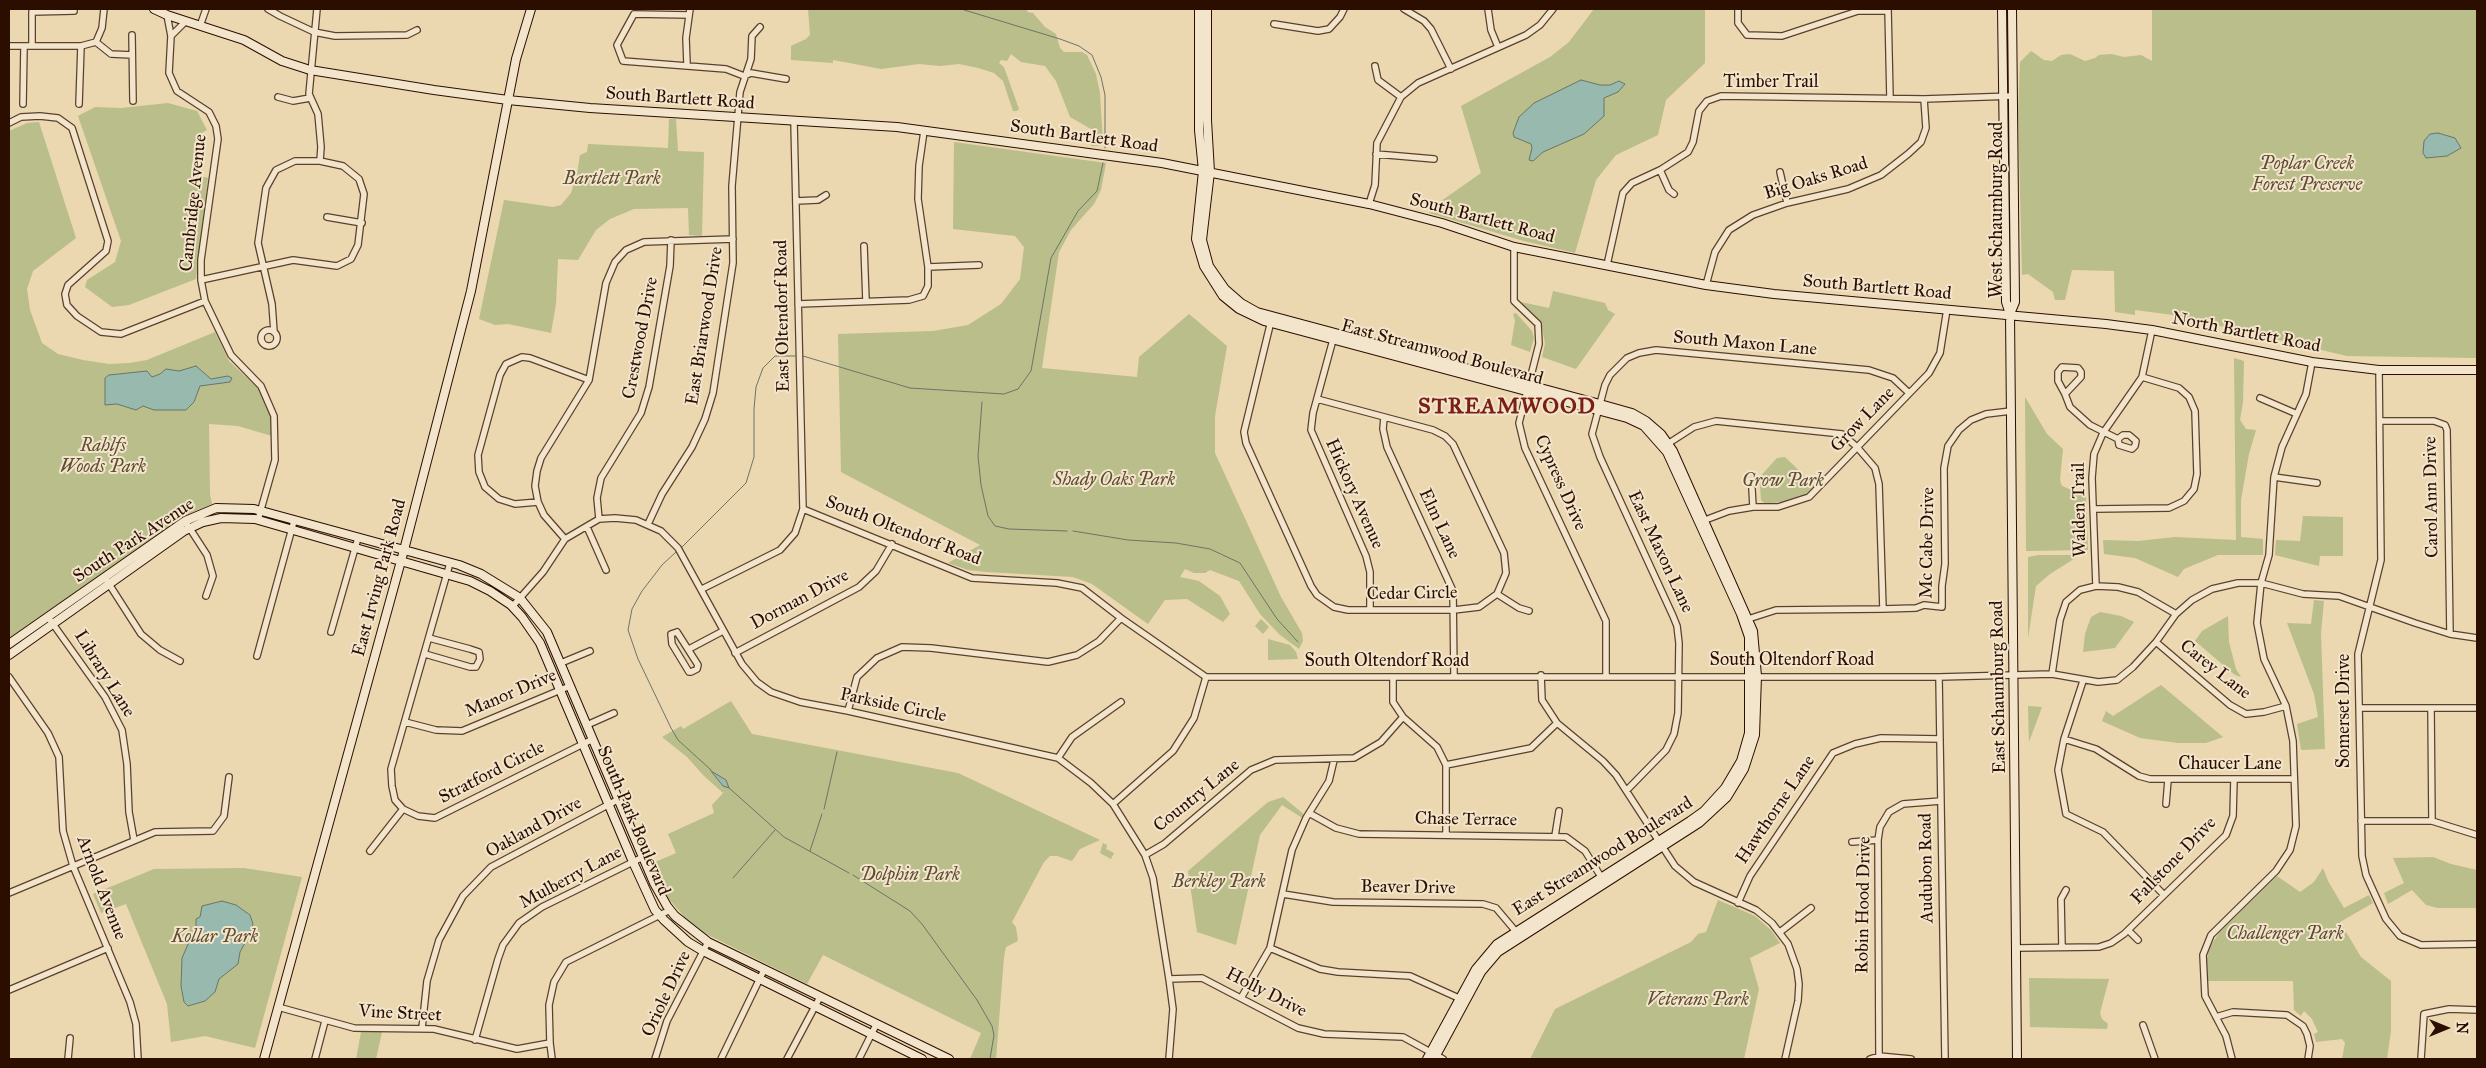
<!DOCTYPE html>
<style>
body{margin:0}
#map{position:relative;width:2486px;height:1068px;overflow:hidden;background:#ebd7b0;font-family:"IM FELL Great Primer",serif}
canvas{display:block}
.frame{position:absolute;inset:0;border:10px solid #2b0e00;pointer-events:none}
.north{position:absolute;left:2421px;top:1003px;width:50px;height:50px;-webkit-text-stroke:4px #f2e5cc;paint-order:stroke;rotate:90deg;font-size:14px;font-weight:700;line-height:20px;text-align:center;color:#2b0e00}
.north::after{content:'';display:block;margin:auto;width:18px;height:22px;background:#2b0e00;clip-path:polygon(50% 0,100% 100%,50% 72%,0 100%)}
</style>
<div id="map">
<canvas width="2486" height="1068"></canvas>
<div class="frame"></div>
<div class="north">N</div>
</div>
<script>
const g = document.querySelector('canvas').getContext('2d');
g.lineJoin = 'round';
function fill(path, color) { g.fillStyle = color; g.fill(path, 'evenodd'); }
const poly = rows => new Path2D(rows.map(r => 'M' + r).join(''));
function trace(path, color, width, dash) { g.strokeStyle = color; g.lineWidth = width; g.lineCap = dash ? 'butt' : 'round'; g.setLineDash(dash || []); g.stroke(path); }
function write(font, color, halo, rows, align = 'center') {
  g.font = font + ' "IM FELL Great Primer",serif'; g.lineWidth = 4; g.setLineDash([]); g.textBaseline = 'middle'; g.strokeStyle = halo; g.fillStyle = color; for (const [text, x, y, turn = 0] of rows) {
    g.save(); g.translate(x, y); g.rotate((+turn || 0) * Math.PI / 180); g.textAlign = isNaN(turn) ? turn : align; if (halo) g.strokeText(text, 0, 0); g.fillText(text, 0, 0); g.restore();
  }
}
const green = poly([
 [808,9,1028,9,1027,12,1033,13,1045,27,1056,34,1060,48,1064,52,1082,52,1087,55,1096,74,1100,93,1103,142,1099,146,1091,146,1091,129,1070,117,1056,81,1045,66,1021,62,1011,54,1007,61,1001,60,999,63,1004,67,1019,109,1017,111,1013,111,1003,81,994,73,978,68,959,64,940,66,919,64,881,69,833,60,833,63,791,60,791,46,806,39,810,35],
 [1594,9,1705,9,1705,63,1666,100,1658,135,1616,155,1596,180,1575,253,1524,241,1429,213,1434,206,1481,173,1461,106,1550,57,1569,42],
 [2152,9,2477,9,2477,358,2347,356,2173,315,2135,310,2135,315,2115,312,2114,271,2072,270,2065,300,2055,300,2053,292,2028,274,2022,275,2018,111,2020,62,2031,51,2044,60,2052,61,2061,55,2070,54,2085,61,2095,58,2099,55,2111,54,2124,57,2141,55,2152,61],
 [168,103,197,111,207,130,196,136,191,173,208,178,196,279,129,305,112,307,85,287,87,280,115,262,121,241,78,116,95,107,121,108],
 [669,119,676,119,678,151,704,152,702,236,689,235,688,208,634,209,610,219,596,230,578,260,558,259,556,304,551,333,508,324,495,325,479,319,504,200,553,207,561,205,571,193,577,174,580,155,587,152,588,144,668,148],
 [39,122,76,238,33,271,27,289,30,310,42,343,58,354,83,360,109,364,129,363,147,360,215,332,229,361,259,389,271,418,272,436,238,426,209,424,210,494,212,504,186,515,9,638,9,131,27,123],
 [954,142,1106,163,1101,190,1094,204,1071,230,1059,252,1042,368,1137,377,1139,357,1189,314,1227,346,1215,416,1215,453,1281,597,1302,633,1303,641,1299,649,1280,635,1260,614,1239,581,1210,570,1205,573,1194,573,1185,569,1180,577,1199,581,1220,596,1230,614,1223,622,1187,599,1165,600,1148,624,1092,584,1073,577,986,572,968,570,948,563,980,545,841,472,838,334,933,331,968,325,1001,304,1020,279,1024,247,1015,236,953,229],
 [1553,291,1605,303,1608,310,1615,314,1576,369,1542,357,1545,344,1542,326,1537,318,1521,302,1549,308],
 [1516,313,1532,331,1534,338,1530,352,1511,345,1515,321,1513,314],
 [2234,358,2244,361,2243,402,2240,420,2246,429,2256,430,2249,454,2241,500,2241,537,2263,539,2263,555,2218,555,2184,569,2178,577,2135,558,2104,554,2103,540,2138,541,2175,537,2236,540],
 [2025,397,2047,434,2063,449,2060,480,2062,486,2086,496,2088,550,2026,551],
 [1785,457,1815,486,1810,493,1796,500,1765,504,1761,500,1760,485,1756,481,1777,458],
 [2303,516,2343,517,2343,556,2320,556,2319,566,2275,555,2276,540,2300,541],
 [2039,555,2080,555,2050,574,2036,586,2028,638,2028,557],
 [2314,600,2324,601,2321,633,2325,749,2301,750,2297,724,2318,717,2314,694,2287,623,2311,624],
 [2100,612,2121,616,2134,622,2115,648,2083,652,2085,634,2091,617],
 [2228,616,2229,642,2236,669,2241,677,2235,675,2195,641,2202,631],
 [1261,619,1269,627,1263,634,1255,626],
 [1268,639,1290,645,1296,652,1298,659,1268,660],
 [2161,685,2223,737,2206,743,2178,743,2140,738,2102,721,2106,711,2113,716],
 [731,701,752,734,958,773,1100,840,1080,849,1072,861,1057,856,1050,856,1044,862,1012,922,1016,927,1018,941,1006,947,1004,957,996,1059,970,1059,981,1033,823,955,807,984,704,933,688,921,668,898,653,863,676,853,668,834,714,813,712,805,723,793,704,776,687,757,662,737,681,726,683,729],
 [2028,706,2042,707,2029,742],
 [1283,797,1306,816,1304,819,1282,805,1260,835,1236,945,1197,932,1188,871,1268,802],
 [1103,843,1107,845,1106,849,1114,853,1111,859,1100,853],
 [2433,857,2451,864,2477,870,2477,908,2438,908,2426,905,2412,890,2388,904,2384,893,2404,883,2393,858],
 [244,868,302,877,255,1048,205,1036,171,1042,167,1004,126,904,101,913,93,894,154,869],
 [2323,868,2328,881,2344,908,2369,895,2373,903,2340,922,2361,957,2391,981,2391,1031,2387,1059,2342,1059,2345,1043,2342,1039,2316,1042,2314,1034,2318,1032,2312,1019,2304,1011,2301,1016,2294,1010,2293,981,2208,981,2206,964,2209,948,2219,933,2277,876,2300,892,2314,882],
 [1718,900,1755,916,1771,930,1780,943,1750,958,1759,989,1744,1059,1530,1059,1555,1009,1691,942,1698,934,1706,932],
 [2029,978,2109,979,2100,1013,2102,1019,2108,1024,2107,1029,2030,1027],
 [361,1032,382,1032,376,1059,356,1059]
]);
const water = poly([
 [1581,80,1600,85,1610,85,1619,81,1625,84,1618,92,1604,98,1604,116,1584,134,1543,152,1533,161,1529,160,1532,148,1531,144,1514,137,1513,133,1519,117,1534,103,1581,80],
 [2438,133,2455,138,2461,148,2447,156,2426,158,2423,153,2424,141,2430,134,2438,133],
 [196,366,211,379,228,376,232,378,230,382,200,386,194,402,186,410,154,410,143,406,136,410,117,404,105,405,105,378,109,375,147,371,152,377,160,374,166,369,179,371,196,366],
 [711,771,726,780,729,788,723,786,711,771],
 [222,901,236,905,250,915,253,924,250,934,240,952,238,964,219,979,215,992,205,1001,188,1006,184,1002,181,986,182,958,196,926,196,919,200,917,202,906,222,901]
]);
const stream = poly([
 [961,9,1060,39,1079,46,1092,55,1101,77,1105,95,1105,148],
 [803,356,910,388,1004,394,1018,389,1031,371,1051,258,1078,211,1097,191,1103,163],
 [982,402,978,456,981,485,988,516,995,526,1009,529,1067,531],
 [1073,531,1128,540,1176,543,1210,549,1240,563,1277,619,1298,642],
 [682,547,746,483,754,457,754,409,756,387,763,368,775,356,795,356],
 [676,552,662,565,642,591,632,609,628,630,638,659,671,728,678,740,711,770],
 [728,787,784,837,849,873],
 [824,809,837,752],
 [810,851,822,814],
 [853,875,910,911,922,924,977,1000,992,1026,994,1035,990,1059],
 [733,878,775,830]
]);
const street = poly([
 [268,9,280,16,314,32,335,36,407,35,417,30],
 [1404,9,1424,21,1431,29,1451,69],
 [1488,9,1491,30,1498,47],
 [1738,9,1738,23,1747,35,1782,36,1858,11,1888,11],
 [1888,9,1890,98],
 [167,15,171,36,169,73,177,91,209,112,216,126,218,139,201,260,201,280,205,301,231,355,261,386,274,416,275,460,258,520],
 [689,15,634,14,617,45,623,61,726,69,744,76,751,73,786,79],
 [1274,24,1318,31,1329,29,1340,17,1344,9],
 [200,26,206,9],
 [132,35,133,101],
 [171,36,186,21],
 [96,42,111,54,132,55],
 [32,45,32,12,74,11],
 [9,46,81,46,96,42,102,28,104,9],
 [687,64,686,38,690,9],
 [1375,66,1378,80,1401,97],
 [278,97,293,101,310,98],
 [23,104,24,47],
 [79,104,81,46],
 [9,123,21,117,40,116,58,118,72,128,108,241,106,251,68,285,65,294,67,305,77,316,101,332,121,334,205,301],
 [1376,154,1434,159],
 [1660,170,1669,190,1674,194],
 [1780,172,1787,203],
 [796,201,818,200,826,195],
 [1369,204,1375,185,1377,143,1401,97,1418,83,1526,35,1540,25,1553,9],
 [327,217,362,223],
 [864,246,866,301],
 [1514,247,1514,301,1538,324,1539,344,1519,423,1525,448,1606,621,1606,675],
 [1607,265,1623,193,1632,183,1660,170,1688,152,1693,142,1699,111,1707,101,1721,96,1924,99,2013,96],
 [928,267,979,265],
 [201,280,293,260,337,266,351,259,358,245,364,194,359,179,343,166,320,161],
 [1706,285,1715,252,1729,230,1753,215,1787,203,1848,189,1881,175,1908,154,1921,142,1926,128,1924,99],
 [798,304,909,300,923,296,928,286,928,267,918,199,919,166,924,131],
 [1271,321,1244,432,1246,443,1311,586,1317,595,1334,607,1348,610,1454,610,1479,607,1497,594,1506,573,1504,553,1453,444,1445,436,1433,430,1317,399],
 '261 338a8 8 0 1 1 16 0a8 8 0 1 1-16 0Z',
 [274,332,272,304,258,243,266,188,276,170,295,161,320,161,321,147,318,114,309,94,317,9],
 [1334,336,1313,413,1311,430,1366,556,1370,572,1370,610],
 [2379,370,2381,560,2358,654,2362,856,2366,875,2386,919,2400,936,2421,945,2477,944],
 [2065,394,2058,381,2058,372,2062,367,2078,368,2081,372,2081,377,2065,394,2070,407,2090,425,2118,439,2119,445,2132,449,2135,446,2136,441,2129,435,2123,435,2118,439],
 [2260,398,2297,414],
 [1384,417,1383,429,1387,447,1453,591,1454,676],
 [2380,421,2434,421,2445,425,2447,430,2450,634],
 [1666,445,1694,427,1716,421,1842,434,1857,447,1875,468,1879,484,1883,609],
 [2274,477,2317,483],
 [1752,489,1753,507],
 [538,502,515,504,499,499,485,487,479,472,478,455,500,375,506,364,522,357,530,358,589,380],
 [803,509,972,578,1057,583,1082,588,1121,618,1206,677,1939,677,2052,674,2098,682,2117,680,2133,667,2156,642,2176,614,2192,600,2212,589,2238,583,2261,583,2303,594,2339,596,2415,623,2450,634,2477,638],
 [2095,509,2169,508,2184,501,2194,489,2197,474,2195,411,2189,397,2179,388,2142,377],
 [599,519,597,498,601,478,641,413,649,387,670,266,671,240],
 [185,521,207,555,213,576,206,596],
 [1700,522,1729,511,1753,507,1778,507,1809,497,1929,373,1940,353,1947,309],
 [648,524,662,494,692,447,705,419,713,393,733,263,732,186,740,92,751,59,752,36,760,27],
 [587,527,606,570],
 [565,539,544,515,538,502,535,486,537,471,541,458,589,380,606,283,615,262,626,250,644,242,733,239],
 [450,563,391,769,392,786,395,800,403,809,418,816,435,818,593,739],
 [107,581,141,634,160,650,180,661],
 [2096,586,2092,478,2094,454,2103,433,2142,377,2152,330],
 [702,589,780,550,795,533,803,509,794,122],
 [1497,594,1519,608,1529,611],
 [512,607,543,572,565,539,599,519,615,518,636,520,661,531,678,548,742,664,757,682,771,692,800,702,848,711,1058,758,1091,783,1113,804,1145,855,1153,878,1169,979,1173,1009,1169,1059],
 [48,617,105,697,122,730,127,764,129,812,134,840],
 [1745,620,1776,610,1883,609,1916,608,1924,605,1942,607,1942,586,1945,564,1944,468,1948,446,1959,430,1971,420,1986,414,2011,411],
 [331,632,358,538],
 [677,632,698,665,697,669,691,672,689,672,672,644,671,634,677,632],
 [2156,642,2230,705,2246,714,2264,712,2286,706],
 [689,649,723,631],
 [735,653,859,587,876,571,892,544],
 [425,654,470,667,476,667,480,659,479,652,470,649,429,638],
 [257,656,294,521],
 [561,663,590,651],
 [2052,674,2060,620,2066,602,2080,590,2096,586,2118,587,2138,592,2176,614],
 [1541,675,1542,700,1557,723,1603,761,1616,775,1675,866,1694,882,1756,910,1772,923,1788,944,1797,969,1799,984,1798,1001,1785,1059],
 [9,677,48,733,59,757,63,831,73,866,130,1002,136,1024,138,1059],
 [1393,677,1393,702,1403,717,1437,747,1446,765,1446,834],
 [1939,677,1945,1059],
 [2083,681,2064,739,2058,770,2066,814,2103,832,2164,895],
 [2359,708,2477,708],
 [2431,708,2432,821],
 [848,711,857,677,877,658,902,647,931,648,1048,662,1077,655,1099,641,1121,618],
 [405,722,436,730,462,731,570,686],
 [587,725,614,713],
 [2064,739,2096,749,2139,776,2150,779,2293,779],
 [1058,758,1072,737,1121,702],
 [1446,765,1531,748,1557,723],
 [1627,790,1666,750,1674,734,1678,713,1679,643,1677,626,1673,616,1600,457,1592,434,1605,385,1610,375,1627,358,1639,353,1656,350,1869,370,1893,378,1909,393],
 [1113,804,1173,751,1194,718,1206,677],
 [2166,804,2168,780],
 [1309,813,1336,828,1359,834,1566,837,1585,851,1603,880],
 [2361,821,2432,821,2477,835],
 [1555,836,1559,811],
 [1852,842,1878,840],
 [370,851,403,809],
 [1145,855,1164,844,1251,770,1275,760,1354,758,1381,742,1403,717],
 [9,893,155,832,213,831,224,816,229,777],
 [1283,894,1333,902,1483,904,1496,908,1518,934],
 [1738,903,1750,876,1833,753,1855,744,1881,738,1940,739],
 [2128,930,2138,940],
 [1780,932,1811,908],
 [2062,947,2061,899,2066,890],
 [1270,948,1320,969,1338,972,1410,976,1463,1000],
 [2016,948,2099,947,2111,943,2124,934,2226,835,2233,816,2234,779],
 [1169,979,1202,978,1298,1028,1324,1034,1403,1037,1443,1059],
 [9,990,108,948],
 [1241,998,1270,948,1292,850,1306,818,1329,781,1334,760],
 [278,1007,354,1028,434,1029,517,1049,550,1043],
 [2216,1017,2233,1012,2287,1015,2303,1026,2307,1034,2310,1046,2308,1059],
 [2143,1025,2155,1059],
 [422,1028,427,981,439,940,463,896,491,867,619,799],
 [475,1040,498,959,503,945,519,923,542,907,643,857],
 [1879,1056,1878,840,1880,827,1889,812,1903,804,1941,801],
 [68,1059,70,1038],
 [315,1059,325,1021],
 [552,1059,550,1043,549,1005,554,982,566,962,670,910],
 [655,1059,667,1021,708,942],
 [721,1059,764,970],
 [787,1059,820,997],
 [859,1059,876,1025],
 [1870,1059,1879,1056,1911,1059],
 [2232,1059,2226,1036,2205,996,2203,955,2211,935,2276,871,2290,850,2296,826,2293,741,2286,706,2264,659,2257,623,2261,583,2269,555,2274,477,2282,447,2306,394,2312,362],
 [2421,1059,2424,1014,2449,1009,2477,1010]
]);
const secondary = poly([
 [154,9,167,15,244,40,282,61,310,70,434,90,508,100,590,108,897,127,1162,163,1369,204,1442,223,1514,247,1706,285,1774,294,2106,324,2152,330,2312,362,2379,370,2477,370],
 [1199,9,1199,130,1203,171,1196,239,1204,266,1223,296,1239,309,1264,321,1627,418,1644,426,1667,452,1741,614,1749,637,1749,733,1741,761,1725,788,1704,811,1690,821,1497,944,1476,969,1427,1059],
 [1207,9,1207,120,1210,172,1202,240,1209,266,1225,289,1241,303,1257,312,1600,404,1632,413,1646,421,1661,434,1673,451,1753,631,1757,676,1755,735,1744,769,1727,797,1699,823,1498,952,1481,972,1434,1059],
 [2002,9,2006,302,2010,314,2017,1059],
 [2010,314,2015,302,2012,9],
 [9,644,185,521,216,508,254,509,459,565,481,574,520,598,547,632,654,883,667,906,675,916,708,942,949,1059],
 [9,655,184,531,203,522,221,518,255,519,470,581,490,591,511,605,522,617,540,643,633,862,655,910,664,920,688,942,703,951,922,1059],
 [264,1059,404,550,471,291,516,59,531,9]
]);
const streetNames = [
 ["Timber Trail",1771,83],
 ["South Bartlett Road",680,99,4],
 ["South Bartlett Road",1084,137,8],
 ["Big Oaks Road",1816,179,-17],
 ["Cambridge Avenue",194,203,-84],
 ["West Schaumburg Road",1998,210,-90],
 ["South Bartlett Road",1482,219,15],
 ["South Bartlett Road",1877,288,5],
 ["East Oltendorf Road",783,316,-91],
 ["East Briarwood Drive",705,326,-81],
 ["North Bartlett Road",2246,333,11],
 ["Crestwood Drive",641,338,-79],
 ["South Maxon Lane",1745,344,5],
 ["East Streamwood Boulevard",1442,353,15],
 ["Grow Lane",1863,420,-46],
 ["Cypress Drive",1560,483,66],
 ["Hickory Avenue",1354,494,66],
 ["Carol Ann Drive",2432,497,-91],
 ["Walden Trail",2080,510,-91],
 ["Elm Lane",1439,524,65],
 ["South Oltendorf Road",903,531,21],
 ["South Park Avenue",134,541,-33],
 ["Mc Cabe Drive",1928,543,-89],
 ["East Maxon Lane",1660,552,65],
 ["East Irving Park Road",380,578,-75],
 ["Cedar Circle",1412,594,-1],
 ["Dorman Drive",800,600,-28],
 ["South Oltendorf Road",1792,661],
 ["South Oltendorf Road",1387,662],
 ["Carey Lane",2215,670,38],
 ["Library Lane",104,674,58],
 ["East Schaumburg Road",1999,687,-91],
 ["Manor Drive",511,694,-23],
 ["Parkside Circle",893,706,12],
 ["Somerset Drive",2345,711,-90],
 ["Chaucer Lane",2230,765],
 ["Stratford Circle",492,773,-27],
 ["Country Lane",1197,796,-39],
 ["Hawthorne Lane",1776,810,-56],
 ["Chase Terrace",1466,820,1],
 ["South Park Boulevard",633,821,67],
 ["Oakland Drive",534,828,-29],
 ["East Streamwood Boulevard",1603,857,-32],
 ["Fallstone Drive",2174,861,-46],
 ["Audubon Road",1927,868,-91],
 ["Mulberry Lane",571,878,-28],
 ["Arnold Avenue",101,888,69],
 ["Beaver Drive",1408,888,1],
 ["Robin Hood Drive",1864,905,-89],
 ["Holly Drive",1266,993,27],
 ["Oriole Drive",667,994,-65],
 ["Vine Street",400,1014,3]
];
const parkNames = [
 ["Poplar Creek",2307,165],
 ["Forest Preserve",2307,186],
 ["Bartlett Park",612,180],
 ["Rahlfs",103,447],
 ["Woods Park",103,468],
 ["Shady Oaks Park",1114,481],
 ["Grow Park",1783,482],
 ["Dolphin Park",910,876],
 ["Berkley Park",1219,883],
 ["Challenger Park",2285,935],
 ["Kollar Park",215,938],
 ["Veterans Park",1698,1001]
];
const districtNames = [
 ["STREAMWOOD",1507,408]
];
fill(green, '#b9be8a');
fill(water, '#98b9ae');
trace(water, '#6c7568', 1);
trace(stream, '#6c7568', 1);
trace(street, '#5b402c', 8);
trace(secondary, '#2b0e00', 10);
trace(street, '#f2e5cc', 5.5);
trace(secondary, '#f2e5cc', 8);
write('18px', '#2b0e00', '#f2e5cc', streetNames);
write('italic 18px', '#5d4c30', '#f2e5cc', parkNames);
g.letterSpacing = '1px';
write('bold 22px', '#7a1f14', '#f2e5cc', districtNames);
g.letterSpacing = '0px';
</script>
